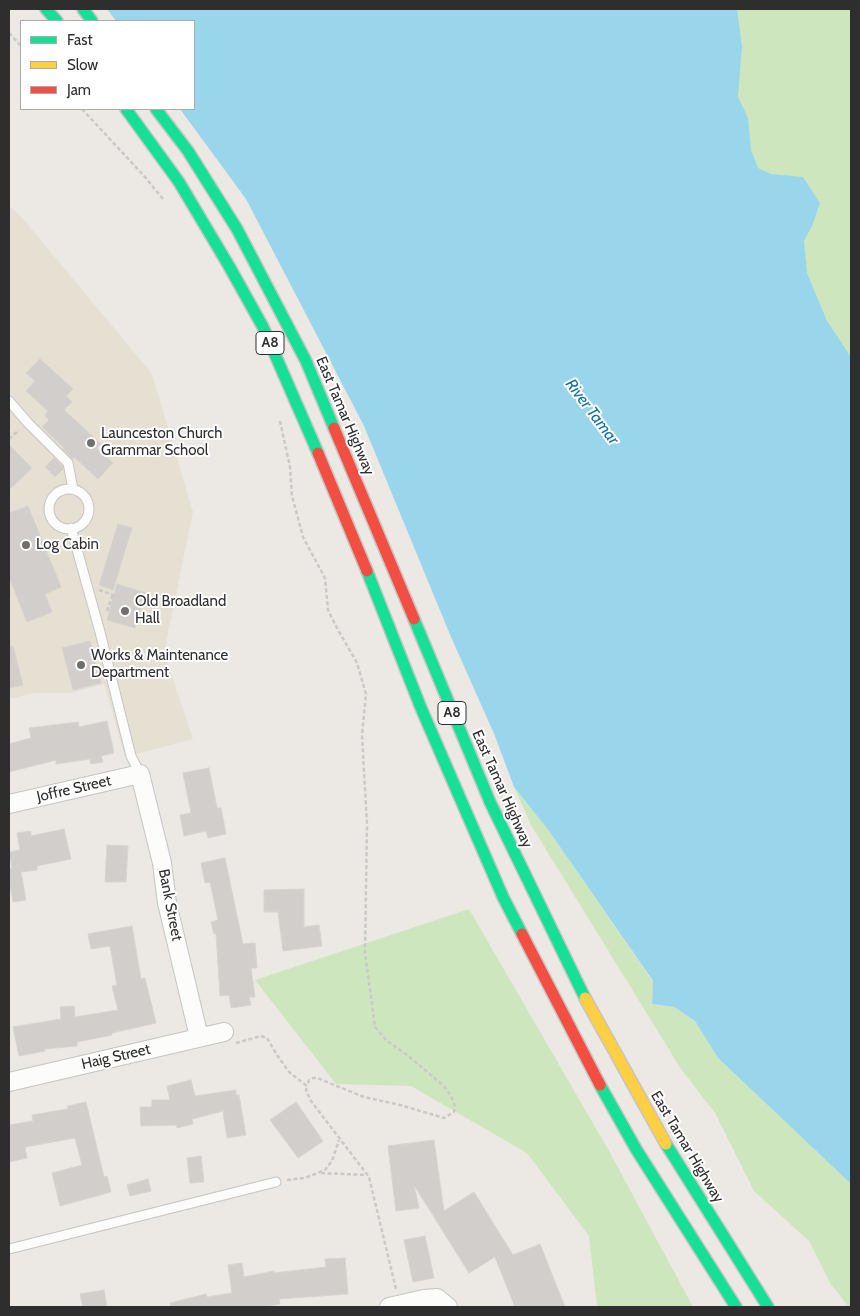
<!DOCTYPE html>
<style>
body{margin:0}
#map{position:relative;width:860px;height:1316px;overflow:hidden;background:#ece8e4;font-family:Cabin,sans-serif}
canvas{display:block}
.frame{position:absolute;inset:0;border:10px solid #2e2e2e;pointer-events:none}
.legend{position:absolute;left:20px;top:20px;width:175px;height:90px;box-sizing:border-box;background:#fff;border:1px solid #ababab;margin:0;padding:6px 9px;list-style:none;font-size:15px;color:#2e2e2e}
.legend li{display:flex;align-items:center;gap:10px;height:25px}
.legend b{width:25px;border:1px solid #ababab}
</style>
<div id="map">
<canvas width="860" height="1316"></canvas>
<div class="frame"></div>
<ul class="legend">
<li><b style="height:6px;background:#16e098"></b>Fast</li>
<li><b style="height:6px;background:#ffcf43"></b>Slow</li>
<li><b style="height:6px;background:#f24e42"></b>Jam</li>
</ul>
</div>
<script>
const g = document.querySelector('canvas').getContext('2d');
g.lineJoin = 'round';
function fill(path, color) { g.fillStyle = color; g.fill(path, 'evenodd'); }
const poly = rows => new Path2D(rows.map(r => 'M' + r).join(''));
function trace(path, color, width, dash) { g.strokeStyle = color; g.lineWidth = width; g.lineCap = dash ? 'butt' : 'round'; g.setLineDash(dash || []); g.stroke(path); }
function write(font, color, halo, rows, align = 'center') {
  g.font = font + ' Cabin,sans-serif'; g.lineWidth = 4; g.setLineDash([]); g.textBaseline = 'middle'; g.strokeStyle = halo; g.fillStyle = color; for (const [text, x, y, turn = 0] of rows) {
    g.save(); g.translate(x, y); g.rotate((+turn || 0) * Math.PI / 180); g.textAlign = isNaN(turn) ? turn : align; if (halo) g.strokeText(text, 0, 0); g.fillText(text, 0, 0); g.restore();
  }
}
const education = poly([
 [9,205,24,220,152,374,193,512,164,653,193,739,125,757,104,684,71,693,34,693,9,699]
]);
const green = poly([
 [542,9,851,9,851,441],
 [514,787,549,831,653,982,652,1004,674,1007,695,1021,718,1058,851,1184,851,1307,849,1307,830,1283,809,1241,754,1191,715,1113,681,1069,531,825],
 [469,909,609,1151,693,1307,597,1307,589,1236,527,1153,411,1086,336,1084,255,980]
]);
const water = poly([
 [107,9,737,9,742,46,738,97,748,118,751,150,758,168,771,174,803,177,820,203,813,224,804,241,807,273,827,321,851,357,851,1184,718,1058,695,1021,674,1007,652,1004,653,981,549,831,514,787,495,736,451,637,364,426,246,199,180,109,194,109,194,21,116,21]
]);
const building = poly([
 [40,359,73,389,66,396,72,402,64,410,101,444,97,448,113,463,98,479,74,457,73,459,63,449,64,448,42,427,49,420,45,416,48,411,26,391,35,381,26,373,40,359],
 [9,445,32,468,9,490,9,445],
 [54,458,62,466,63,469,55,477,45,467,54,458],
 [28,506,61,587,45,594,52,612,27,622,9,577,9,513,28,506],
 [118,524,132,528,113,590,99,585,118,524],
 [117,584,146,593,135,628,107,620,117,584],
 [90,641,101,683,73,690,62,648,90,641],
 [9,646,13,646,23,685,9,688,9,646],
 [107,721,114,753,101,756,103,762,91,764,90,759,56,764,56,760,9,772,9,744,31,738,29,728,78,722,79,727,107,721],
 [209,768,217,808,221,808,226,834,208,838,206,831,184,836,180,815,191,813,183,773,209,768],
 [64,829,71,859,37,866,37,870,21,872,26,900,13,902,9,879,9,869,12,868,9,852,20,850,17,833,31,831,31,836,64,829],
 [107,845,128,846,126,882,105,882,107,845],
 [225,858,243,944,255,943,257,968,251,968,255,997,249,997,251,1005,231,1008,229,995,220,996,216,933,214,934,211,922,218,920,210,882,205,883,201,863,225,858],
 [304,889,304,927,319,925,322,946,283,951,278,912,264,912,264,890,304,889],
 [132,926,141,979,145,978,156,1023,112,1033,112,1035,77,1042,77,1046,44,1049,45,1051,19,1056,13,1027,61,1019,60,1007,74,1006,75,1017,118,1010,112,986,117,985,110,946,91,949,88,934,132,926],
 [191,1080,195,1096,236,1090,236,1095,239,1095,246,1135,227,1138,223,1111,192,1119,193,1124,177,1128,177,1125,141,1126,140,1107,152,1107,152,1100,170,1100,167,1086,191,1080],
 [86,1102,104,1177,107,1176,111,1192,60,1206,52,1173,82,1165,75,1138,25,1147,27,1158,9,1162,9,1125,33,1121,32,1115,68,1109,68,1106,86,1102],
 [296,1102,323,1141,298,1158,270,1120,296,1102],
 [434,1140,444,1211,474,1192,513,1255,540,1244,565,1307,515,1307,495,1257,469,1273,414,1185,419,1208,396,1211,388,1146,434,1140],
 [201,1156,204,1182,190,1183,187,1158,201,1156],
 [148,1179,151,1191,130,1196,127,1185,148,1179],
 [425,1236,434,1278,413,1282,404,1240,425,1236],
 [345,1258,348,1294,279,1299,280,1304,262,1307,171,1307,170,1303,206,1294,207,1297,232,1293,228,1265,242,1263,244,1277,274,1271,274,1273,326,1267,325,1259,345,1258],
 [104,1290,107,1307,83,1307,80,1294,104,1290]
]);
const path = poly([
 [9,33,21,46],
 [82,109,145,177,163,199],
 [280,421,290,467,292,496,303,537,325,578,328,610,337,628,357,663,366,694,362,735,367,824,365,953,375,1027,386,1040,407,1055,444,1086,451,1096,455,1107,454,1112,444,1118,400,1105,364,1097,317,1078,313,1078,309,1080,307,1086],
 [9,439,19,430],
 [99,590,119,597],
 [107,611,113,594],
 [236,1043,261,1036,267,1038,277,1055,289,1072,307,1086,306,1090,311,1101,369,1177,396,1289],
 [321,1173,367,1175],
 [287,1180,305,1178,325,1170,332,1161,339,1140]
]);
const lane = poly([
 [9,401,28,423,68,463,73,489],
 '49 509a20 20 0 1 1 40 0a20 20 0 1 1-40 0Z',
 [71,528,100,632,131,756,140,774],
 [9,1249,276,1182]
]);
const street = poly([
 [9,804,140,774,162,863,167,903,199,1037],
 [9,1082,224,1032],
 [389,1307,424,1299,437,1298,448,1307]
]);
const fast = poly([
 [46,9,57,21],
 [83,9,92,21],
 [126,109,179,182,229,266,263,327,318,453],
 [156,109,188,151,237,229,306,361,334,428],
 [367,571,421,708,503,897,522,934],
 [414,619,490,802,585,998],
 [600,1085,636,1149,736,1307],
 [666,1144,768,1307]
]);
const slow = poly([
 [585,998,666,1144]
]);
const jam = poly([
 [334,428,414,619],
 [318,453,367,571],
 [522,934,600,1085]
]);
const markers = [
 [91,443,5,"#706f6e"],
 [26,545,5,"#706f6e"],
 [125,611,5,"#706f6e"],
 [81,665,5,"#706f6e"]
];
const shields = [
 [270,343,28],
 [452,713,28]
];
const shieldNames = [
 ["A8",270,343],
 ["A8",452,713]
];
const streetNames = [
 ["East Tamar Highway",345,416,67],
 ["Joffre Street",74,789,-13],
 ["East Tamar Highway",502,789,66],
 ["Bank Street",170,905,79],
 ["Haig Street",116,1057,-13],
 ["East Tamar Highway",687,1147,59]
];
const poiNames = [
 ["Launceston Church",101,434],
 ["Grammar School",101,451],
 ["Log Cabin",36,545],
 ["Old Broadland",135,602],
 ["Hall",135,619],
 ["Works & Maintenance",91,656],
 ["Department",91,673]
];
const waterNames = [
 ["River Tamar",592,412,53]
];
fill(education, '#e6e0d3');
fill(green, '#cee6be');
fill(water, '#99d6ec');
fill(building, '#d1cecb');
trace(building, '#d7d4d0', 1);
trace(lane, '#c5c4c5', 11);
trace(street, '#c5c4c5', 20);
trace(fast, '#c6c5c4', 14);
trace(slow, '#c6c5c4', 14);
trace(jam, '#c6c5c4', 14);
trace(path, '#c9c9c8', 2.5, [4, 2.5]);
trace(lane, '#fcfcfb', 9);
trace(street, '#fcfcfb', 18);
trace(fast, '#16e098', 11);
trace(slow, '#ffcf43', 11);
trace(jam, '#f24e42', 11);
for (const [x, y, r, color] of markers) { const dot = new Path2D(); dot.arc(x, y, r, 0, 2 * Math.PI); g.fillStyle = color; g.fill(dot); trace(dot, '#fff', 2); }
for (const [x, y, w] of shields) { const box = new Path2D(); box.roundRect(x - w / 2, y - 11.5, w, 23, 4); g.fillStyle = '#fff'; g.fill(box); trace(box, '#2e2e2e', 1); }
write('bold 14px', '#2e2e2e', null, shieldNames);
write('15px', '#2e2e2e', '#fff', streetNames);
write('15px', '#2e2e2e', '#fff', poiNames, 'left');
write('italic 16px', '#0d6fa3', '#fff', waterNames);
</script>
